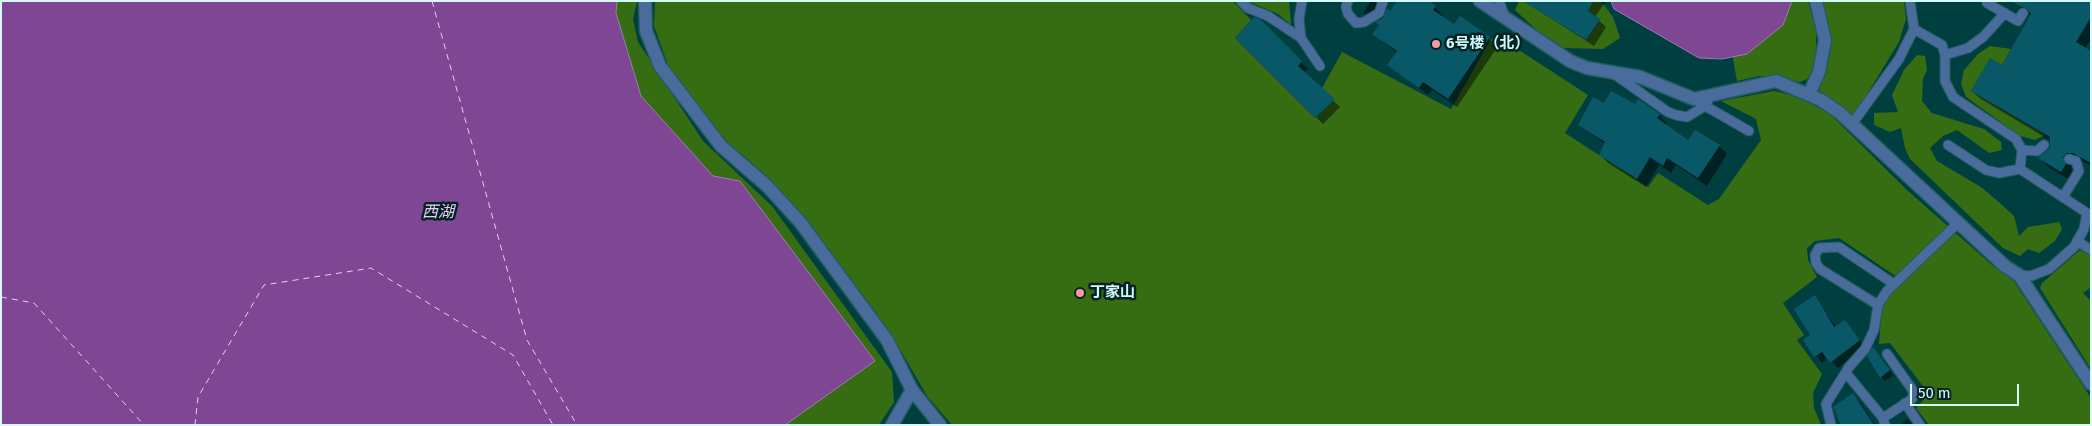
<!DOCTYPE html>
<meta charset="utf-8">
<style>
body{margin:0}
#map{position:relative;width:2092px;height:426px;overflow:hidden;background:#003f40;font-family:"Fira Sans",sans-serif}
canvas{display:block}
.frame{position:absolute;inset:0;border:2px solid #d6f9f9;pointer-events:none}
.scale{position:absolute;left:1910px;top:384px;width:109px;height:22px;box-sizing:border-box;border:2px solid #d6f9f9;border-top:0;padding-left:6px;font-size:15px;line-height:18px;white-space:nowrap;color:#d6f9f9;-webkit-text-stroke:4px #042324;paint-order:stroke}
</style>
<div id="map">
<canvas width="2092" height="426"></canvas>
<div class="frame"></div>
<div class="scale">50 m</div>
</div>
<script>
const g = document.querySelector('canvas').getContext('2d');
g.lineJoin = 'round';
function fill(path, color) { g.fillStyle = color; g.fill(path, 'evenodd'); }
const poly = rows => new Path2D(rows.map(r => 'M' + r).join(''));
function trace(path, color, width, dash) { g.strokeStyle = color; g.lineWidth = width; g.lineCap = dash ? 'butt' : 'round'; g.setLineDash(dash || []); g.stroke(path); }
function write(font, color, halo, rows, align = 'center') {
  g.font = font + ' "Fira Sans","Noto Sans SC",sans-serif'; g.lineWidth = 5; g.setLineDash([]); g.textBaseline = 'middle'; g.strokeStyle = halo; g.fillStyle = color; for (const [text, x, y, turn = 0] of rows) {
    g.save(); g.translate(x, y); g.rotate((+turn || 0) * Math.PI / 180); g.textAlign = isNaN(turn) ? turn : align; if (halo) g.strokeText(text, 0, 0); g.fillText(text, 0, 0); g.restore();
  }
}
const forest = poly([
 [616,1,637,1,633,19,638,42,703,141,772,206,892,372,894,402,879,425,769,425,709,182,635,93,616,13],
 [655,1,1233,1,1251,20,1235,38,1315,118,1334,99,1322,88,1342,52,1451,109,1491,39,1522,52,1588,95,1565,133,1648,187,1658,173,1708,205,1719,199,1761,140,1756,119,1721,101,1774,91,1796,96,1829,113,1907,190,1992,265,2013,280,2091,398,2091,425,1929,425,1916,408,1929,394,1890,343,1879,344,1882,303,1903,281,1839,238,1815,241,1807,248,1808,260,1817,277,1783,303,1804,335,1797,340,1822,374,1813,393,1814,408,1821,425,952,425,927,396,901,351,814,233,752,163,723,139,668,65,654,26],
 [1247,1,1289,1,1291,25,1278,14],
 [1519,1,1523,1,1586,40,1600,19,1588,11,1594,1,1601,1,1613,17,1620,38,1603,49,1564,48,1542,35,1515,10],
 [1791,1,1808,1,1816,30,1816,50,1811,77,1800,82,1759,76,1737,81,1732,53,1757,44,1777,30],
 [1822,1,1904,1,1906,19,1899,42,1853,117,1819,91,1829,49,1830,33],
 [1990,46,2011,49,2002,65,1990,58,1971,91,2045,135,2035,140,2020,136,1966,97,1961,84,1964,70,1978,54],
 [1917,55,1925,56,1927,70,1923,79,1922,101,1932,113,1984,129,2001,142,2002,150,1989,153,1957,130,1943,136,1930,148,1937,161,1981,187,2001,204,2014,216,2019,236,2028,227,2059,222,2062,229,2055,241,2039,253,2028,249,2020,256,2003,248,1910,159,1905,148,1901,128,1890,132,1874,125,1874,113,1898,112,1892,95,1904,70],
 [2080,250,2091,255,2091,287,2083,293,2091,301,2091,369,2040,288,2042,283]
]);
const water = poly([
 [1,1,617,1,616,13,641,96,713,176,740,181,875,361,785,425,1,425,1,1],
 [1611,1,1792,1,1783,25,1747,54,1722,59,1699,58,1614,9,1611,1]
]);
const shadow = poly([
 [1371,1,1375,1,1384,11,1383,19,1391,12,1435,7,1443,16,1442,18,1454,26,1460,17,1498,46,1457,107,1432,90,1428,95,1389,65,1397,53,1374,34,1380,25,1363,13],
 [1524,1,1606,1,1595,17,1606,27,1594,46],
 [2011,1,2091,1,2091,39,2085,49,2091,52,2091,166,2082,161,2076,161,2071,167,2074,174,2070,180,2048,167,2040,158,2051,148,2051,141,1981,99,1972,91,2002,66,2032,16],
 [1260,21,1308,69,1304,73,1340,107,1323,124,1237,38],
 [1604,105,1636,106,1659,115,1667,123,1665,125,1688,142,1719,146,1727,154,1707,186,1676,165,1671,173,1659,165,1646,187,1608,163,1600,154,1605,144,1579,125],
 [1814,297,1836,327,1851,328,1865,347,1838,368,1828,358,1822,363,1804,341,1812,336],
 [1877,353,1893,375,1885,381,1881,377],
 [1853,395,1861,403,1875,425,1843,425,1834,407],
 [1907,419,1913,425,1901,425]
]);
const ferry = poly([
 [432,1,527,340,577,425],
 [1,297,34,303,144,425],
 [195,425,198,397,264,285,371,268,513,355,553,425]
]);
const building = poly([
 [1397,1,1429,1,1436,6,1433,10,1454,24,1460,16,1490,37,1448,99,1423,82,1419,88,1387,65,1397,51,1372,34,1379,25,1375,22,1383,18,1387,8,1390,11],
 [1523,1,1594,1,1588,11,1600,19,1586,40],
 [2011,1,2091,1,2091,17,2076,42,2091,51,2091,163,2073,153,2067,153,2063,157,2066,164,2061,172,2038,158,2050,148,2050,137,1971,91,1990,58,2002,65,2031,14,2026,8,2021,7],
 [1254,17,1261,20,1302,61,1298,66,1335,99,1315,118,1235,38],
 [1611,91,1635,104,1638,99,1660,114,1657,118,1688,140,1695,130,1720,145,1698,178,1667,158,1663,166,1650,157,1637,179,1599,155,1605,142,1578,125,1593,97,1604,103],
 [1815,295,1834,327,1845,320,1860,340,1830,363,1822,352,1814,357,1803,340,1810,335,1794,309],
 [1873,347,1890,370,1880,378,1867,356],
 [1853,393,1874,425,1841,425,1833,407]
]);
const service = poly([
 [1241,1,1248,8,1268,16,1301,38],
 [1302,1,1299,19,1301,38,1320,66],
 [1348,1,1346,7,1348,14,1356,23,1364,22,1379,13,1383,1],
 [1499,1,1505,17],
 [1910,1,1914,29,1942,45,1945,55,1945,81,1953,97,2016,139,2022,150,2020,169,2087,213,2084,229,2074,247,2049,269,2031,276,2019,275],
 [1988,1,1987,3,2018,21,2023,13],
 [1945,55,1968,48,1983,37,2005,13],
 [1614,74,1668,112,1676,115,1687,117,1705,106,1710,97],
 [1700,103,1749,131],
 [1852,124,1899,59,1914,29],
 [1948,145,1986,170,1999,173,2020,169],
 [2022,150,2037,151,2044,145],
 [2063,197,2079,171,2076,161,2069,159],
 [2077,241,2091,250],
 [1878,305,1820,269,1816,263,1815,255,1819,248,1839,247,1894,284],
 [1846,373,1883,418,1885,425],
 [1905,403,1920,425],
 [1883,418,1912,399,1914,392,1887,354],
 [1831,425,1826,404,1849,367,1865,349,1874,330,1878,305,1887,291,1958,223]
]);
const minor = poly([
 [645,1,646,31,660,66,721,146,767,186,800,222,887,340,912,390,940,425],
 [1480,1,1570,61,1587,68,1640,77,1694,99,1776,81,1821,100,1840,113,2006,267,2019,275,2091,384],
 [1809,94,1819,72,1825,40,1816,1],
 [892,425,912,390]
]);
const markers = [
 [1436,44,5,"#f49b9f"],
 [1080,293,5,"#f49b9f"]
];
const poiNames = [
 ["6号楼（北）",1446,44],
 ["丁家山",1090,293]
];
const waterNames = [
 ["西湖",438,213]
];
fill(forest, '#366d13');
fill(water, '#7f4693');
trace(water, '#997cb2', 1);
fill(shadow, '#0007');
trace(ferry, '#ebcdf7', 1, [6, 5]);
fill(building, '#095868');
trace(service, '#225d5e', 11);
trace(minor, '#225d5e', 15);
trace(service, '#496c9c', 9);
trace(minor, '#496c9c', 12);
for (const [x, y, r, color] of markers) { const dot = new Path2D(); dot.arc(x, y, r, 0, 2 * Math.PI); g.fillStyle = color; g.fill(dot); trace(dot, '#042324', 2); }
write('bold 15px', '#d6f9f9', '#042324', poiNames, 'left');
write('italic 16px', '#ebcdf7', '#042324', waterNames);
</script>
